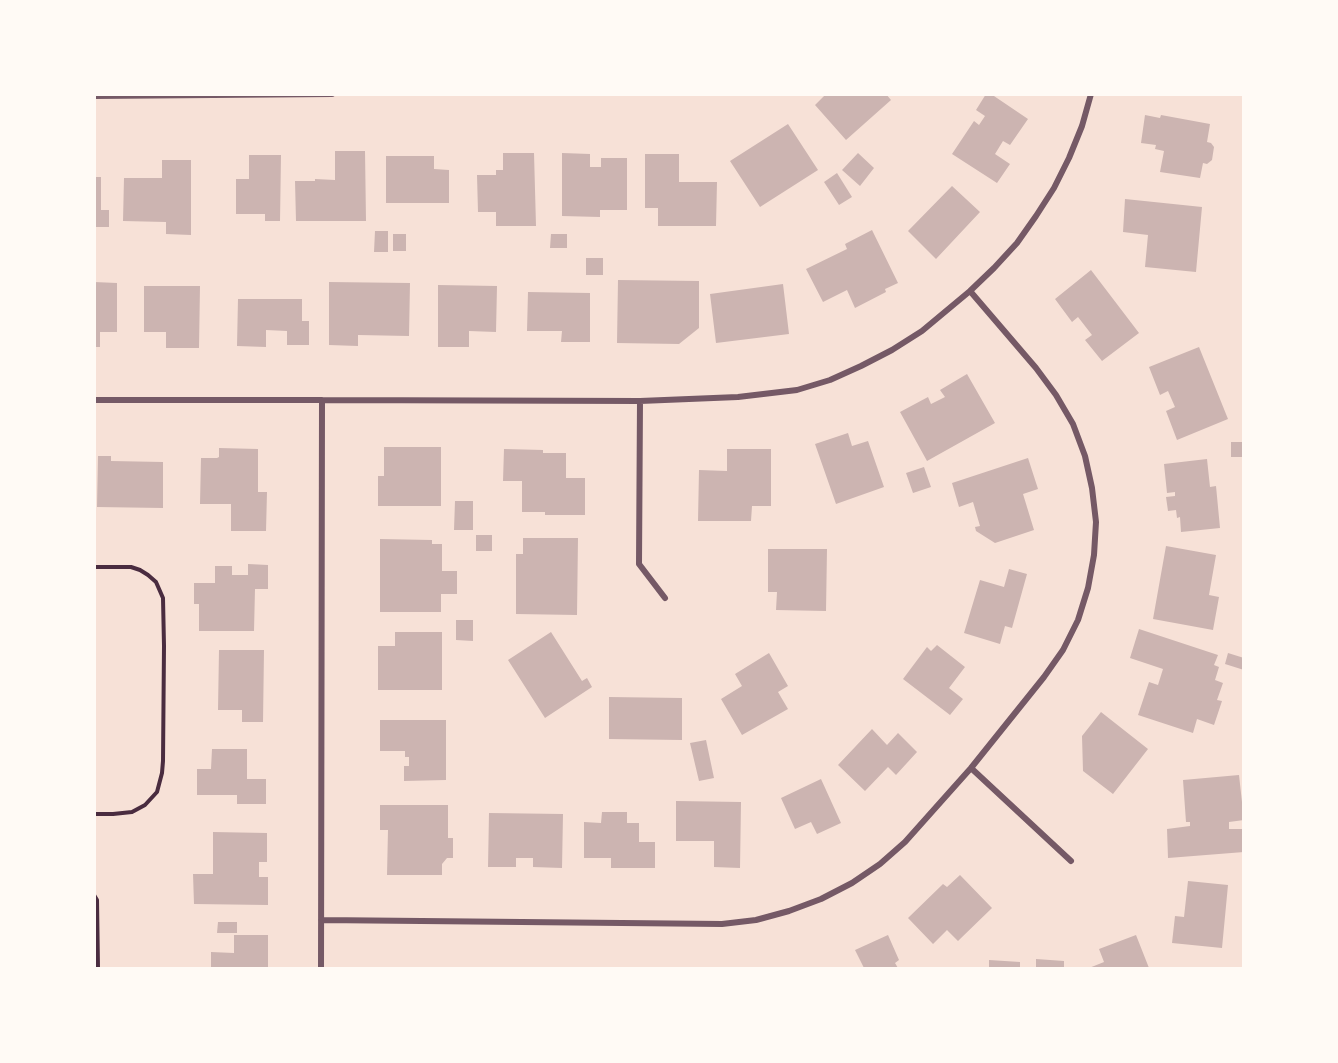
<!DOCTYPE html>
<style>
body{margin:0}
#map{position:relative;width:1338px;height:1063px;overflow:hidden;background:#f7e1d7;font-family:"Fira Sans",sans-serif}
canvas{display:block}
.frame{position:absolute;inset:0;border:96px solid #fffaf5;pointer-events:none}
</style>
<div id="map">
<canvas width="1338" height="1063"></canvas>
<div class="frame"></div>
</div>
<script>
const g = document.querySelector('canvas').getContext('2d');
g.lineJoin = 'round';
function fill(path, color) { g.fillStyle = color; g.fill(path, 'evenodd'); }
const poly = rows => new Path2D(rows.map(r => 'M' + r).join(''));
function trace(path, color, width, dash) { g.strokeStyle = color; g.lineWidth = width; g.lineCap = dash ? 'butt' : 'round'; g.setLineDash(dash || []); g.stroke(path); }
const building = poly([
 [826,94,886,94,891,100,846,140,815,105],
 [986,94,991,94,1028,119,1010,145,1003,141,995,154,1010,164,997,183,952,154,974,121,979,125,985,116,976,110],
 [1145,115,1160,118,1161,115,1210,124,1207,142,1211,143,1214,147,1212,160,1207,164,1203,163,1200,178,1160,172,1164,151,1155,149,1156,145,1141,143],
 [788,124,818,170,760,207,730,161],
 [335,151,365,151,366,221,296,221,295,181,315,181,315,179,335,180],
 [503,153,534,153,536,226,496,226,496,212,478,212,477,175,496,175,496,170,503,170],
 [562,153,590,154,590,167,601,167,601,158,627,158,627,210,600,210,600,217,562,216],
 [858,153,874,168,860,186,842,170],
 [645,154,679,154,679,182,717,182,716,226,658,226,658,208,645,208],
 [249,155,281,155,280,221,265,221,265,214,236,214,236,179,249,179],
 [386,156,434,156,434,169,449,170,449,203,386,203],
 [162,160,191,160,191,235,166,234,166,222,123,221,124,178,162,178],
 [837,173,852,197,839,205,824,182],
 [94,177,101,177,101,210,109,210,109,227,94,227],
 [952,186,980,212,936,259,908,231],
 [1125,199,1202,207,1196,272,1145,267,1148,235,1123,232],
 [872,230,898,283,885,289,886,292,855,308,847,290,823,302,806,269,847,249,845,244],
 [375,231,388,231,388,252,374,252],
 [393,234,406,234,406,251,393,251],
 [551,234,567,234,567,248,550,248],
 [586,258,603,258,603,275,586,275],
 [1091,270,1139,333,1102,361,1085,340,1092,335,1078,317,1072,322,1055,299],
 [618,280,699,281,699,328,679,344,617,343],
 [94,282,117,283,117,332,100,332,100,347,94,347],
 [329,282,410,283,409,336,358,335,358,346,329,345],
 [783,284,789,334,716,343,710,294],
 [438,285,497,286,496,332,469,331,469,347,438,347],
 [144,286,200,286,199,348,166,348,166,332,144,332],
 [528,292,590,293,590,342,561,342,562,331,527,331],
 [238,299,302,299,302,321,309,321,309,345,287,345,287,331,266,330,266,347,237,346],
 [1199,347,1228,419,1177,440,1166,411,1175,407,1168,391,1160,395,1149,367],
 [967,374,995,423,927,461,900,412,928,397,931,404,945,397,940,390],
 [848,433,852,446,868,441,884,487,836,504,815,444],
 [1231,442,1244,442,1244,457,1231,457],
 [384,447,441,447,441,506,378,506,378,476,384,476],
 [219,448,258,449,258,492,267,492,266,531,231,531,231,504,200,504,201,458,217,458,219,457],
 [504,449,543,450,543,453,566,453,566,478,585,478,585,515,545,515,545,512,522,512,522,481,503,481],
 [727,449,771,449,771,506,752,506,751,521,698,521,699,470,727,471],
 [98,456,111,456,111,461,163,462,163,508,97,507],
 [1028,458,1038,489,1023,494,1034,530,995,543,976,531,975,527,980,526,973,502,959,507,952,483],
 [1207,459,1210,487,1216,486,1220,528,1181,532,1180,517,1177,518,1176,510,1168,511,1166,497,1175,496,1175,492,1167,493,1164,464],
 [924,467,931,487,913,493,906,473],
 [455,501,473,501,473,530,454,530],
 [476,535,492,535,492,551,476,551],
 [523,538,578,538,577,615,516,614,516,554,523,554],
 [380,539,432,540,432,544,442,544,442,571,457,571,457,594,441,594,441,612,380,612],
 [1166,546,1216,555,1209,595,1219,597,1213,630,1153,619],
 [768,549,827,549,826,611,776,610,777,592,768,592],
 [248,564,268,565,268,589,255,589,254,631,199,631,199,604,194,604,194,583,215,583,215,566,232,566,232,575,248,575],
 [1009,569,1027,574,1012,628,1005,626,1000,644,964,633,980,580,1004,587],
 [456,620,473,620,473,641,456,640],
 [1139,629,1218,655,1214,665,1219,667,1215,680,1223,683,1217,700,1222,701,1214,725,1197,719,1193,733,1138,715,1149,682,1158,685,1163,669,1130,658],
 [395,632,442,632,442,690,378,690,378,646,395,646],
 [551,632,582,681,587,678,592,687,545,718,508,660],
 [937,645,965,667,949,688,963,699,950,715,903,679,927,647,931,651],
 [219,650,264,650,263,722,242,722,242,710,218,710],
 [769,653,788,686,778,692,788,709,742,735,721,699,742,686,735,674],
 [1228,653,1244,658,1244,670,1225,664],
 [609,697,682,698,682,740,609,739],
 [1101,712,1148,749,1113,794,1083,771,1082,736],
 [380,720,446,720,446,780,404,781,404,766,409,766,409,757,405,757,405,751,380,751],
 [872,729,887,745,898,733,917,752,896,775,888,767,865,791,838,765],
 [706,740,714,778,699,781,690,743],
 [212,749,247,749,247,779,266,779,266,804,237,804,237,795,197,795,197,769,211,769],
 [1239,775,1244,820,1229,822,1229,829,1242,829,1244,852,1168,858,1167,829,1190,826,1190,822,1186,822,1183,780],
 [821,779,841,823,817,834,811,822,795,829,781,798],
 [676,801,741,802,740,868,714,867,714,841,676,841],
 [380,805,448,805,448,838,453,838,453,858,447,858,442,864,442,875,387,875,388,830,380,830],
 [602,812,627,812,627,823,639,823,639,842,655,842,655,868,611,868,611,858,584,858,584,822,601,823],
 [489,813,563,814,562,868,533,867,533,858,516,858,516,867,488,867],
 [213,832,267,833,267,862,259,862,259,877,268,877,268,905,194,904,193,874,213,874],
 [960,875,992,908,958,941,947,930,933,944,908,918,943,884,947,887],
 [1188,881,1228,885,1222,948,1172,943,1175,916,1184,917],
 [218,922,237,922,237,933,217,933],
 [234,935,268,935,268,968,211,968,211,952,234,953],
 [888,935,899,960,895,963,898,968,864,968,855,950],
 [1136,935,1149,968,1089,968,1104,962,1099,949],
 [1036,959,1064,961,1064,968,1036,968],
 [989,960,1020,962,1020,968,989,968]
]);
const path = poly([
 [94,567,131,567,140,570,148,575,156,582,163,598,164,646,163,761,162,773,157,792,145,805,132,812,113,814,94,814],
 [94,895,97,900,98,968]
]);
const minor = poly([
 [94,96,332,94],
 [94,400,322,400,640,401,738,397,797,390,830,380,861,366,892,350,922,331,970,291,994,268,1017,243,1036,216,1054,188,1069,158,1082,126,1091,94],
 [640,401,639,564,665,598],
 [971,768,1071,861],
 [321,920,722,924,756,920,789,911,821,899,852,883,880,864,905,842,971,768,1044,677,1063,650,1078,620,1088,588,1094,555,1096,522,1092,488,1085,456,1073,424,1056,395,1036,368,970,291],
 [321,968,322,400]
]);
fill(building, '#ccb4b1');
trace(path, '#4a2c40', 4);
trace(minor, '#755966', 6);
</script>
